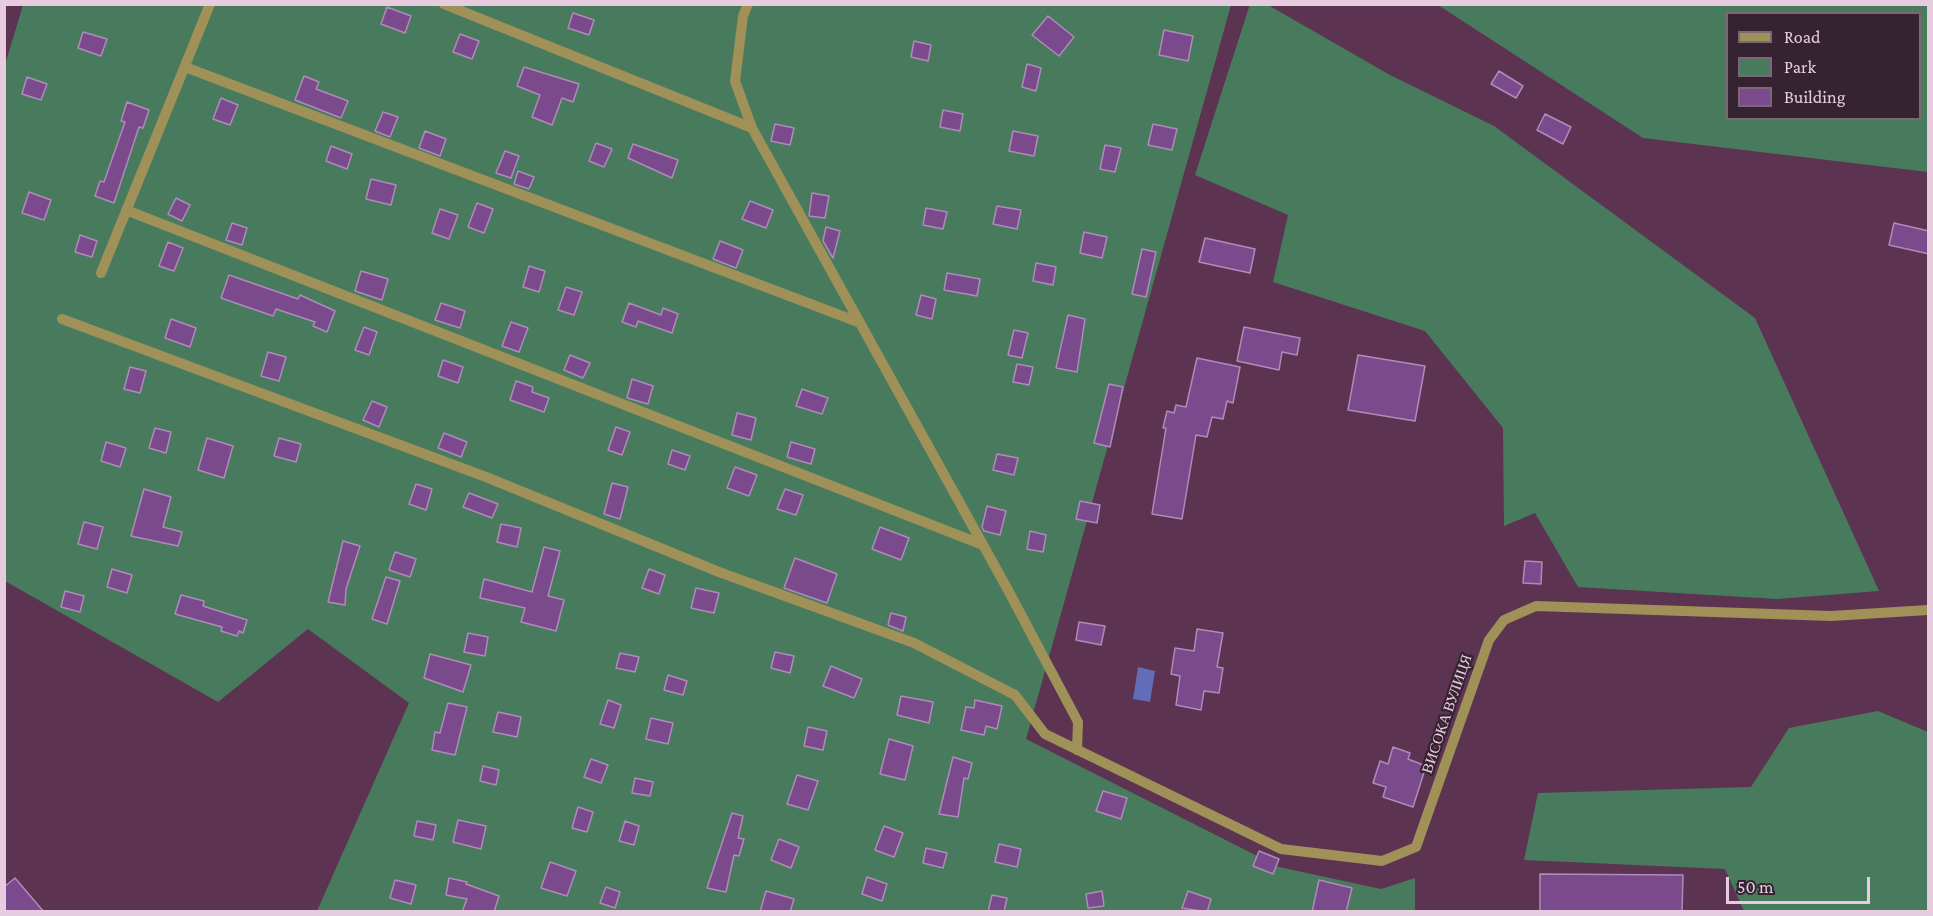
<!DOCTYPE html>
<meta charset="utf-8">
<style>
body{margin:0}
#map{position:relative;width:1933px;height:916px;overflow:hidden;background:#5d3352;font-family:"Crimson Pro",serif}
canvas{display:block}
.frame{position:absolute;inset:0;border:6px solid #e6ccde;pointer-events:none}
.legend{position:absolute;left:1726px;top:12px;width:195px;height:108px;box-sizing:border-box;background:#362331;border:2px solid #7c6776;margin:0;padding:8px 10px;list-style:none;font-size:18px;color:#e6ccde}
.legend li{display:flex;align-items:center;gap:12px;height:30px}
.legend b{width:30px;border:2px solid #7c6776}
.scale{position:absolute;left:1726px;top:877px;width:144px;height:27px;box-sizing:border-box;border:3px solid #e6ccde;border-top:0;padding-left:8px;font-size:18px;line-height:21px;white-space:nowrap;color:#e6ccde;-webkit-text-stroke:4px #362331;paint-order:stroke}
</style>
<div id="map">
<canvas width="1933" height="916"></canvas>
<div class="frame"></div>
<ul class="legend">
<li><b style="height:8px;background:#9f9158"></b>Road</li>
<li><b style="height:16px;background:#487b5d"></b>Park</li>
<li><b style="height:16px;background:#7b4a8c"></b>Building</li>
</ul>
<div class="scale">50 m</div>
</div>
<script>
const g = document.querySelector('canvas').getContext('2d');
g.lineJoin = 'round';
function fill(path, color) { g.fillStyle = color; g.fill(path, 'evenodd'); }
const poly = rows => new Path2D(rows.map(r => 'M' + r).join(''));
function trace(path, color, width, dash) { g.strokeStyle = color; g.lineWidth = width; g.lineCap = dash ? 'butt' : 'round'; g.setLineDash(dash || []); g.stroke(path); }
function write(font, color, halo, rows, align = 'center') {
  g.font = font + ' "Crimson Pro",serif'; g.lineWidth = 4.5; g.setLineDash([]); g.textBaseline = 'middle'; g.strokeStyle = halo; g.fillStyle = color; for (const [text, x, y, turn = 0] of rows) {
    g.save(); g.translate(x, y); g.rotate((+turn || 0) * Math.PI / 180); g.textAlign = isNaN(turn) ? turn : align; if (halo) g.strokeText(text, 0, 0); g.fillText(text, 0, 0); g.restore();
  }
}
const green = poly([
 [1250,4,1268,5,1390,75,1494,126,1755,318,1879,591,1777,599,1578,587,1535,513,1504,526,1503,428,1425,331,1273,282,1288,215,1195,175],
 [23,5,1231,5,1026,739,1279,867,1381,889,1415,878,1415,911,317,911,409,703,308,629,218,702,5,581,4,68],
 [1438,5,1928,5,1928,172,1643,138],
 [1728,14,1920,14,1920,118,1728,118],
 [1878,711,1928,732,1928,911,1744,911,1725,869,1524,860,1538,793,1751,787,1789,728]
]);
const water = poly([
 [1138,667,1155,671,1150,702,1133,699]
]);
const building = poly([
 [387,7,411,16,405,33,381,24,387,7],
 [573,13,594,20,589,35,568,28,573,13],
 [1048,16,1074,37,1059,56,1032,35,1048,16],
 [1164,30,1193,36,1188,61,1159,55,1164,30],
 [83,32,107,39,101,56,78,48,83,32],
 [460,34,479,41,472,59,453,52,460,34],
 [914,41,931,45,928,61,911,57,914,41],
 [1027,64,1041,68,1036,91,1022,87,1027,64],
 [524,67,579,84,573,102,562,98,552,125,532,117,540,95,517,86,524,67],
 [1499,71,1523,86,1516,98,1491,84,1499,71],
 [304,76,319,82,316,89,348,101,341,118,295,100,304,76],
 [27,77,47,84,41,100,22,94,27,77],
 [221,98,238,105,230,125,213,119,221,98],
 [127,102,149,110,143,128,139,127,114,203,95,196,100,181,104,182,125,122,121,121,127,102],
 [943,110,963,114,960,131,940,127,943,110],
 [383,112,398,117,390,137,375,131,383,112],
 [1545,114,1571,127,1563,144,1537,130,1545,114],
 [775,124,794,128,790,145,771,141,775,124],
 [1153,124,1177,129,1172,150,1148,145,1153,124],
 [425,131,446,139,440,156,419,148,425,131],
 [1013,131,1038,136,1034,156,1009,151,1013,131],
 [596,143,612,149,604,167,589,161,596,143],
 [633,144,678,160,672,178,628,158,633,144],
 [1105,145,1121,148,1115,172,1100,169,1105,145],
 [331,146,352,154,347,169,326,161,331,146],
 [505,151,519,156,511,178,496,173,505,151],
 [518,171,534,177,529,189,514,184,518,171],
 [371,179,396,185,391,205,366,199,371,179],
 [29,192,51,200,44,220,22,213,29,192],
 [812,193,829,196,825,218,809,216,812,193],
 [176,198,190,205,182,221,168,214,176,198],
 [750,201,773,210,766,228,742,219,750,201],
 [477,203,493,209,484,233,468,227,477,203],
 [997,206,1021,210,1017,229,993,224,997,206],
 [926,208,947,212,943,229,923,225,926,208],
 [440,209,458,215,449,239,432,233,440,209],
 [232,223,247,228,242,245,226,240,232,223],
 [1894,223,1929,231,1929,254,1889,245,1894,223],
 [826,227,840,231,833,258,823,241,826,227],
 [1084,232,1107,237,1102,258,1080,253,1084,232],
 [80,235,97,241,92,257,75,252,80,235],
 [1205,238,1255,249,1250,273,1199,262,1205,238],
 [720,241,743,250,736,268,713,259,720,241],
 [168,242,183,248,174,271,159,266,168,242],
 [1142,249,1156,252,1146,297,1132,294,1142,249],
 [1036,263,1056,267,1053,285,1033,281,1036,263],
 [529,266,545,271,539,292,523,287,529,266],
 [361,271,388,279,382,300,355,291,361,271],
 [947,273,980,279,977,296,944,290,947,273],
 [229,275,298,299,300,295,335,311,327,332,313,326,315,322,276,309,273,316,221,298,229,275],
 [566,287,582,292,574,315,558,310,566,287],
 [921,295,936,299,932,319,916,315,921,295],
 [441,303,465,311,460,328,435,320,441,303],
 [629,303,661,315,663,308,678,314,672,333,638,321,636,327,622,322,629,303],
 [1068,315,1085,319,1077,372,1056,368,1068,315],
 [171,319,196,328,190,347,165,338,171,319],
 [511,322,528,328,519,352,502,346,511,322],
 [364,327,377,332,369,355,355,350,364,327],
 [1244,327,1300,338,1297,355,1282,352,1279,370,1237,361,1244,327],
 [1014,330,1028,333,1022,358,1008,355,1014,330],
 [268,352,286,357,279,381,261,376,268,352],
 [570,355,590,363,583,378,564,370,570,355],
 [1358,355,1425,366,1415,421,1348,410,1358,355],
 [1197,358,1240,367,1233,403,1227,401,1223,419,1212,417,1207,437,1196,435,1182,519,1152,514,1166,428,1163,428,1167,411,1174,413,1176,405,1186,407,1197,358],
 [443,360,463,367,458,383,438,376,443,360],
 [1017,364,1033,367,1029,385,1013,382,1017,364],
 [130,367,146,371,140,393,124,389,130,367],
 [632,379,653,386,648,404,627,398,632,379],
 [516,381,533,387,532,392,549,398,544,412,510,400,516,381],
 [1109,384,1123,387,1110,447,1094,443,1109,384],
 [802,389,828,398,822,414,796,406,802,389],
 [372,401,387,407,379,427,363,420,372,401],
 [737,413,756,418,751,440,732,435,737,413],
 [616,427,630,432,622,455,608,450,616,427],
 [155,428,171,432,166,453,149,448,155,428],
 [444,433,467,442,461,457,438,448,444,433],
 [207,438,233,446,224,478,198,470,207,438],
 [279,438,301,444,296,462,274,456,279,438],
 [106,442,126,448,120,467,101,461,106,442],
 [791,442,815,449,811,464,787,457,791,442],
 [672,450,690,456,685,470,668,464,672,450],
 [997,454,1018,458,1014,475,993,470,997,454],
 [735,467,757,475,749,496,727,488,735,467],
 [612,483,628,487,620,519,604,514,612,483],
 [416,484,432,489,426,510,409,504,416,484],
 [144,489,171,497,163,527,182,532,178,546,131,536,144,489],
 [785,489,803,495,796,515,777,509,785,489],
 [469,493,498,504,492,518,463,507,469,493],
 [1080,501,1100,505,1097,523,1076,519,1080,501],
 [987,506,1006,511,1000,535,984,531,982,527,987,506],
 [84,522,103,527,97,549,78,544,84,522],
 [501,524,521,528,517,547,497,542,501,524],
 [880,527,909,538,901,560,872,549,880,527],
 [1030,531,1046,535,1043,552,1027,549,1030,531],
 [343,541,360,546,346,589,345,605,328,602,343,541],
 [544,547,560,551,548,596,564,600,556,631,521,622,525,608,480,598,484,579,532,592,544,547],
 [395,552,416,559,410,577,389,570,395,552],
 [795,558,837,574,827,603,784,588,795,558],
 [1525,561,1542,562,1541,584,1523,583,1525,561],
 [112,569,132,575,127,593,107,587,112,569],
 [649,569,665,575,659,594,642,588,649,569],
 [386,577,400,581,387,624,372,619,386,577],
 [696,588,719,593,714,613,691,608,696,588],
 [65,591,84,596,80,612,61,607,65,591],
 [181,595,204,601,203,606,247,620,243,633,239,631,237,636,221,631,222,627,175,614,181,595],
 [891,613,906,617,903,631,888,625,891,613],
 [1079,622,1105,626,1101,645,1076,640,1079,622],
 [1197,629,1223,633,1217,667,1223,668,1219,693,1204,691,1201,710,1176,705,1180,676,1171,674,1175,648,1194,651,1197,629],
 [468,633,488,637,485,656,464,652,468,633],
 [775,652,794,656,790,673,771,668,775,652],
 [620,653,639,657,635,672,616,668,620,653],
 [430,654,471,665,463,692,424,678,430,654],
 [831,666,862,679,854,698,823,686,831,666],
 [668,675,687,681,683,695,664,690,668,675],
 [901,696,933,702,929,723,897,715,901,696],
 [608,700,621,705,614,728,600,724,608,700],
 [975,700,1002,706,997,729,986,726,984,735,961,730,966,707,974,708,975,700],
 [448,703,467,707,455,755,432,750,435,732,440,733,448,703],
 [498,712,521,717,517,737,493,732,498,712],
 [651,718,673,723,668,744,646,739,651,718],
 [808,727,827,731,823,750,804,746,808,727],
 [889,739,913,746,905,780,880,774,889,739],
 [1393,747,1410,753,1408,759,1426,766,1413,807,1383,797,1386,787,1373,783,1380,761,1388,764,1393,747],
 [953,757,972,763,968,779,964,778,958,817,939,814,953,757],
 [591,759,608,765,601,783,584,777,591,759],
 [483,766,499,770,496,785,480,781,483,766],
 [797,775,818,781,808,810,787,804,797,775],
 [635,778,653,782,650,796,632,793,635,778],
 [1103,791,1127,798,1121,819,1096,811,1103,791],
 [578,807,593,812,587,832,572,828,578,807],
 [732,813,743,816,738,838,744,839,739,856,734,855,726,892,707,888,732,813],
 [458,820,486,826,481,849,453,842,458,820],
 [417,821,436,825,433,840,414,836,417,821],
 [625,821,639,826,634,845,619,841,625,821],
 [884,826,903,833,894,857,875,850,884,826],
 [779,839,799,847,791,868,771,860,779,839],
 [999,844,1021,849,1017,867,995,862,999,844],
 [926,848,947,853,943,868,923,863,926,848],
 [1259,851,1279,859,1273,874,1253,866,1259,851],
 [550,862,576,871,567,896,541,888,550,862],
 [1540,874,1683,875,1682,912,1540,912,1540,874],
 [867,877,887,884,882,901,862,894,867,877],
 [15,878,44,912,4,912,4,887,15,878],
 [449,878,467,882,466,884,499,896,494,912,462,912,467,899,446,895,449,878],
 [395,880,416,885,411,904,390,898,395,880],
 [1319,880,1352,888,1346,912,1312,912,1319,880],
 [606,887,620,892,615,908,600,903,606,887],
 [766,891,794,899,790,912,760,912,766,891],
 [1102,891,1104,906,1088,908,1086,894,1102,891],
 [1188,891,1211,899,1207,912,1182,908,1188,891],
 [992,895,1007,898,1004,912,988,912,992,895]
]);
const minor = poly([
 [444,4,752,128],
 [748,4,743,16,735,81,752,128,1008,590,1078,722,1077,750],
 [185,67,858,322],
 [126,210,983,545],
 [101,273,210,4],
 [62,319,486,477,719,572,914,643,1015,695,1045,734,1281,849,1382,861,1416,847,1489,640,1504,620,1536,606,1831,616,1928,610]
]);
const streetNames = [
 ["ВИСОКА ВУЛИЦЯ",1447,714,-71]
];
fill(green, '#487b5d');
fill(water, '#636cb6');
fill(building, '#7b4a8c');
trace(building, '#ad8cba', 1.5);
trace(minor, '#9f9158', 10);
write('15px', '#e6ccde', '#362331', streetNames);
</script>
